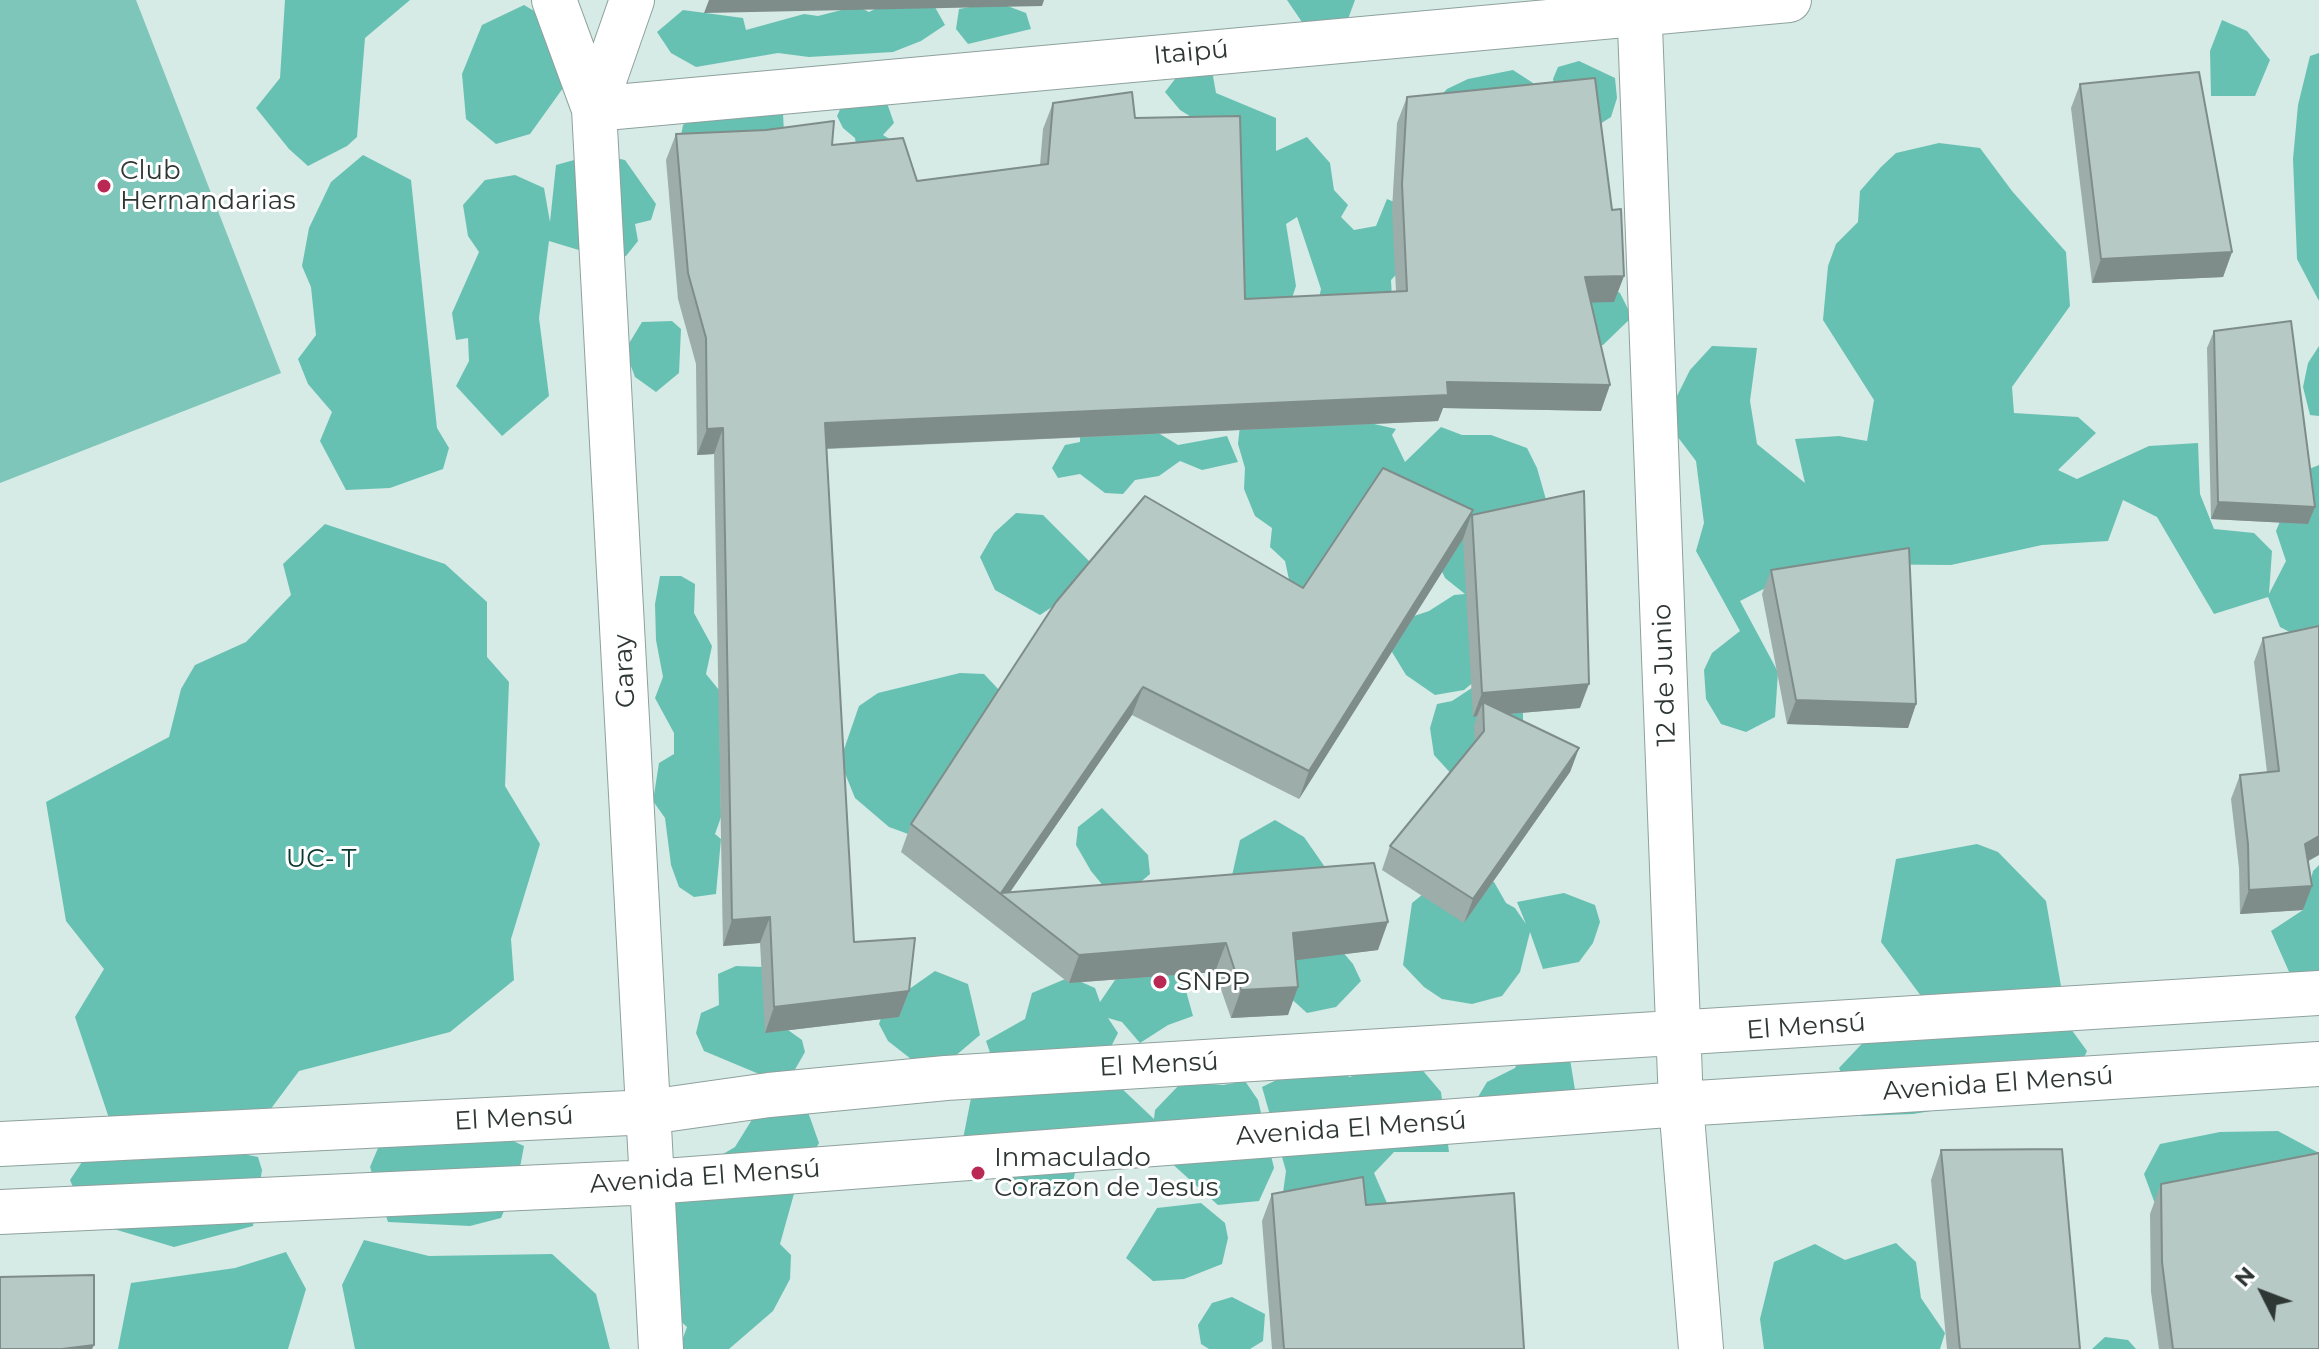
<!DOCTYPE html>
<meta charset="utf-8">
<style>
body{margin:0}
#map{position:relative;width:2319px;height:1349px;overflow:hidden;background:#d6eae6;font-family:Montserrat,sans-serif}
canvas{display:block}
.north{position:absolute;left:2223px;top:1253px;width:80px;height:80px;-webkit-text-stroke:6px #fff;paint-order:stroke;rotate:312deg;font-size:22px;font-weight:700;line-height:32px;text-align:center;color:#2f3735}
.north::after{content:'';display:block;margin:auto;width:28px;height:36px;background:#2f3735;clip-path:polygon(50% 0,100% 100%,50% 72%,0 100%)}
</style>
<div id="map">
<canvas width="2319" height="1349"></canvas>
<div class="north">N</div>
</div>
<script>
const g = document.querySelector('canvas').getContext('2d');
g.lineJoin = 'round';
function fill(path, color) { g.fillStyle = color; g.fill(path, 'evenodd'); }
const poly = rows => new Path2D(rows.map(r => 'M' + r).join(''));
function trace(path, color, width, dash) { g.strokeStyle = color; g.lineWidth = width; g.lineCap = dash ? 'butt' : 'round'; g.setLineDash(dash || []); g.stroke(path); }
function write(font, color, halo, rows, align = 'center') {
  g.font = font + ' Montserrat,sans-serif'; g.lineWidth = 6; g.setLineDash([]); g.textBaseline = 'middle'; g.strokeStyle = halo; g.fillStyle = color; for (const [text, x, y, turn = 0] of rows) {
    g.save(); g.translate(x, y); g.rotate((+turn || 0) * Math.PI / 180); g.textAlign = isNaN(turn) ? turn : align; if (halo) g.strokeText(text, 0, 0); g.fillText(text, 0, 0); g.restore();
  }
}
const green = poly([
 [0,0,136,0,281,373,0,483]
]);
const forest = poly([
 [285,0,410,0,365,38,357,137,347,146,308,166,289,149,256,108,280,78],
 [893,0,931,0,945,25,921,41,893,52,809,57,778,53,696,67,671,53,657,32,683,10,743,18,746,30,804,14,818,16,857,6,869,12],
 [1287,0,1355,0,1348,19,1304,25],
 [997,2,1026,13,1031,29,968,44,956,29,959,9],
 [524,5,568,31,576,70,530,134,496,144,466,119,462,74,482,25],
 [2222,20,2247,31,2270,60,2255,96,2211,96,2210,51],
 [2319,53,2319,301,2297,259,2293,159,2298,105,2310,56],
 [1579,61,1615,78,1617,98,1611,117,1600,124,1555,91,1553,79,1558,67],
 [1182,70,1201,70,1213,76,1216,93,1276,118,1276,151,1307,137,1330,163,1334,190,1348,205,1341,217,1354,230,1376,226,1387,199,1411,209,1418,252,1391,280,1392,298,1318,302,1321,289,1297,217,1286,224,1296,286,1289,307,1242,362,1201,123,1180,110,1165,92],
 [1513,70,1533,83,1530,101,1435,102,1447,89,1468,79],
 [881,86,894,123,883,135,898,144,857,151,855,138,843,128,837,116,843,103],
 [701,111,783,113,784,133,680,141,683,125],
 [1939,143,1980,148,2012,191,2066,252,2070,306,2012,387,2014,413,2078,417,2096,433,2058,470,2077,479,2149,446,2198,443,2200,494,2214,529,2254,533,2272,551,2269,594,2286,561,2276,531,2290,497,2309,469,2319,465,2319,647,2280,627,2268,597,2214,614,2157,517,2123,500,2108,541,2042,545,1951,565,1844,564,1795,573,1740,601,1778,672,1775,717,1746,732,1721,724,1706,699,1704,670,1712,653,1740,631,1696,551,1704,523,1696,461,1677,436,1674,402,1690,370,1712,346,1757,348,1750,401,1757,444,1805,483,1795,439,1839,436,1867,441,1874,400,1823,320,1828,266,1836,244,1858,222,1860,191,1881,167,1896,153],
 [596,154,625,160,656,204,651,220,635,224,638,241,626,256,592,254,549,241,539,318,549,396,502,436,456,386,469,361,468,338,456,340,452,313,479,252,468,236,463,205,485,180,515,175,544,188,550,222,556,165],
 [363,155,411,180,437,428,449,448,443,469,390,488,346,490,320,441,332,412,308,384,298,359,316,335,311,287,302,266,309,228,331,182],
 [1592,275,1620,293,1632,317,1603,345,1579,344],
 [672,321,681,329,679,373,656,392,635,377,625,350,642,322],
 [2319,346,2319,416,2310,415,2303,387,2308,363],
 [1335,415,1396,429,1392,435,1405,462,1441,427,1462,435,1491,435,1527,448,1537,468,1547,503,1494,665,1464,690,1435,695,1406,675,1392,652,1393,636,1408,618,1429,611,1454,595,1465,594,1445,578,1436,559,1296,612,1285,561,1270,547,1272,528,1255,516,1244,489,1245,468,1238,444,1241,416],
 [1080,424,1160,434,1178,445,1227,436,1238,462,1202,470,1180,461,1159,476,1135,480,1123,494,1105,493,1080,474,1058,478,1052,468,1065,445,1080,442],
 [1016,513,1043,515,1091,563,1067,597,1040,615,995,590,980,557,994,533],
 [325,524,445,564,487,602,487,657,509,682,505,786,540,844,511,939,514,980,450,1032,299,1071,238,1153,258,1157,262,1170,253,1226,174,1247,87,1221,70,1180,100,1135,115,1136,75,1017,104,969,66,921,46,802,169,737,181,689,195,665,246,642,291,595,283,564],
 [660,576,681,576,695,584,694,613,712,646,706,674,719,690,721,817,715,834,721,839,716,894,694,897,679,887,671,865,665,818,653,801,659,763,674,754,674,733,655,698,663,677,656,640,655,604],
 [960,673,984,674,1000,691,911,835,889,827,855,798,840,761,859,706,878,693],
 [1484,680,1523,713,1523,740,1456,779,1434,755,1430,728,1437,704,1452,701],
 [1102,808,1148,855,1150,874,1130,891,1109,893,1091,871,1076,845,1078,827],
 [1275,820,1304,837,1327,870,1229,889,1240,840],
 [1977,844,1998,852,2046,901,2061,986,2002,1005,1924,1000,1881,942,1896,859],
 [2319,865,2319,988,2294,983,2271,931,2303,910,2313,871],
 [1468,870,1494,882,1506,903,1515,908,1526,924,1517,902,1564,893,1595,905,1600,922,1593,943,1579,962,1543,969,1530,932,1520,972,1502,996,1472,1004,1442,999,1424,987,1403,965,1412,903,1438,882],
 [1330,937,1353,964,1361,981,1336,1007,1307,1013,1286,994,1298,951],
 [1135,963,1181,973,1193,1016,1168,1025,1140,1043,1122,1022,1108,1018,1118,1033,1100,1068,1154,1119,1155,1110,1182,1082,1223,1085,1245,1081,1258,1100,1274,1168,1259,1201,1218,1205,1169,1161,1078,1161,1072,1185,1034,1195,999,1180,963,1139,973,1088,994,1064,986,1041,1025,1019,1032,993,1070,977,1095,988,1100,1002,1115,980],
 [736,966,764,967,774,1020,802,1040,805,1052,793,1073,771,1079,704,1051,696,1033,701,1013,719,1005,718,974],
 [935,971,968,984,980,1035,948,1062,911,1059,888,1041,879,1024,885,1006],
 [2063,1018,2087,1051,2070,1088,1913,1114,1862,1116,1839,1068,1875,1030],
 [1528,1041,1570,1059,1575,1090,1570,1132,1475,1102,1487,1082,1515,1068],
 [1391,1060,1419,1066,1441,1092,1449,1152,1394,1152,1374,1173,1390,1210,1282,1200,1286,1171,1262,1087,1293,1072,1321,1066,1350,1077],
 [761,1105,808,1112,819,1143,797,1183,780,1244,791,1255,790,1279,773,1311,729,1349,679,1349,687,1327,666,1308,664,1204,706,1164,735,1147],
 [457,1115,524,1146,518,1178,501,1218,470,1226,388,1222,370,1167,381,1141],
 [2278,1131,2319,1153,2319,1220,2167,1236,2144,1174,2160,1144,2220,1132],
 [1201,1203,1225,1223,1228,1238,1222,1264,1184,1279,1153,1281,1126,1258,1157,1208],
 [364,1240,429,1256,552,1254,596,1294,610,1349,355,1349,342,1285],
 [1896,1243,1916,1262,1921,1298,1945,1333,1940,1349,1764,1349,1760,1319,1774,1262,1815,1244,1845,1260],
 [286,1252,306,1289,288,1349,118,1349,131,1283,235,1268],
 [1232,1297,1265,1314,1263,1341,1250,1349,1209,1349,1201,1344,1198,1325,1212,1303],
 [2105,1337,2128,1340,2136,1349,2092,1349]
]);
const minor = poly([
 [554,0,594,109],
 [632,0,594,109,661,1349],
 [1639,0,1681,1104,1701,1349],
 [594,109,1789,0],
 [0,1144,649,1112,769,1095,946,1078,2319,993],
 [0,1212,652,1182,1681,1104,2319,1064]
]);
const wall = poly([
 [2080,84,2232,252,2223,277,2092,283,2071,108],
 [1407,97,1612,210,1624,276,1614,302,1591,302,1601,411,1443,408,1438,421,827,449,854,942,909,991,899,1017,765,1033,760,943,723,946,714,454,697,455,696,364,678,299,666,160,676,134,832,145,917,181,1040,165,1043,129,1053,103,1135,118,1245,299,1396,291,1392,210,1397,123],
 [2214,331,2308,524,2211,519,2207,348],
 [1473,510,1463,539,1299,799,1132,715,1010,892,1378,950,1295,960,1288,1015,1231,1018,1215,972,1069,983,901,852,911,824,1303,588],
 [1472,515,1580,708,1508,714,1579,748,1570,772,1464,923,1382,870,1390,846,1475,743,1474,726,1477,716,1473,717,1463,539],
 [1771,570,1916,704,1908,728,1787,724,1762,594],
 [2263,638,2308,861,2303,910,2240,914,2239,868,2231,799,2240,775,2267,772,2254,662],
 [1941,1150,2080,1349,1947,1349,1931,1180],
 [2161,1184,2319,1349,2159,1349,2151,1292,2150,1214],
 [1272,1194,1366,1205,1524,1349,1272,1349,1262,1221]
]);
const shadedWall = poly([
 [709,0,1044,0,1042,6,704,13],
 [2232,252,2223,277,2092,283,2101,259],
 [1624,276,1614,302,1576,303,1585,277],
 [1447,382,1610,385,1601,411,1443,408,1438,421,816,449,825,423],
 [723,428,714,454,697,455,707,429],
 [2218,502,2315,507,2308,524,2211,519],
 [1473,510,1463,539,1299,799,1309,771],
 [1589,684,1580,708,1483,716,1483,702,1477,716,1473,717,1482,693],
 [1143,687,1132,715,1006,898,1001,893],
 [1796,700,1916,704,1908,728,1787,724],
 [1579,748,1570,772,1464,923,1473,899],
 [2319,836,2319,855,2296,868,2305,844],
 [2312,886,2303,910,2240,914,2249,890],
 [770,917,760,943,723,946,732,920],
 [1388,922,1378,950,1282,962,1293,933],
 [1226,943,1215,972,1069,983,1079,955],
 [1298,987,1288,1015,1231,1018,1241,990],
 [909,991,899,1017,765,1033,774,1007],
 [94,1345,92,1349,62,1349]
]);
const building = poly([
 [2199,72,2232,252,2101,259,2080,84,2199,72],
 [1595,78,1612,210,1621,209,1624,276,1585,277,1610,385,1447,382,1448,395,825,423,854,942,915,938,909,991,774,1007,770,917,732,920,723,428,707,429,706,338,688,273,676,134,766,130,834,121,832,145,903,138,917,181,1048,164,1053,103,1132,92,1135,118,1240,116,1245,299,1407,291,1402,184,1407,97,1595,78],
 [2291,321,2315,507,2218,502,2214,331,2291,321],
 [1383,468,1473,510,1309,771,1143,687,1001,893,1374,863,1388,922,1293,933,1298,987,1241,990,1226,943,1079,955,911,824,1056,602,1145,496,1303,588,1383,468],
 [1584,491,1589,684,1482,693,1472,515,1584,491],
 [1909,548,1916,704,1796,700,1771,570,1909,548],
 [2319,626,2319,836,2305,844,2312,886,2249,890,2248,844,2240,775,2279,771,2263,638,2319,626],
 [1483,702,1579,748,1473,899,1390,846,1484,731,1483,702],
 [2062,1149,2080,1349,1960,1349,1941,1150,2062,1149],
 [2319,1153,2319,1349,2173,1349,2162,1262,2161,1184,2319,1153],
 [1363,1177,1366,1205,1514,1193,1524,1349,1284,1349,1272,1194,1363,1177],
 [94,1275,94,1345,62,1349,0,1349,0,1277,94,1275]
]);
const markers = [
 [104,186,8,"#b92953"],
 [1160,982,8,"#b92953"],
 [978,1173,8,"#b92953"]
];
const streetNames = [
 ["Itaipú",1191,53,-5],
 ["Garay",625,671,-93],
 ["12 de Junio",1665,675,-92],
 ["El Mensú",1806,1027,-4],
 ["El Mensú",1159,1065,-3],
 ["Avenida El Mensú",1998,1084,-4],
 ["El Mensú",514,1119,-3],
 ["Avenida El Mensú",1351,1129,-4],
 ["Avenida El Mensú",705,1177,-4]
];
const poiNames = [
 ["Club",120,171],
 ["Hernandarias",120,201],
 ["SNPP",1176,982],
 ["Inmaculado",994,1158],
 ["Corazon de Jesus",994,1188]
];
const parkNames = [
 ["UC- T",321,859]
];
fill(green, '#7ec6b9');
fill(forest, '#67c1b2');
trace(minor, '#8ea19d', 46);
trace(minor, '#fff', 44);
fill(wall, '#9dada9');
fill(shadedWall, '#7f8d8a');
fill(building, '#b6c9c5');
trace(building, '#7f8d8a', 2);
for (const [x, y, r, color] of markers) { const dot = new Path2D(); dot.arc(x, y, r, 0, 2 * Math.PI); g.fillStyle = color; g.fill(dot); trace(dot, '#fff', 3); }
write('26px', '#2f3735', '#fff', streetNames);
write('26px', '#2f3735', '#fff', poiNames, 'left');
write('26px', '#0c3832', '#fff', parkNames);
</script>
